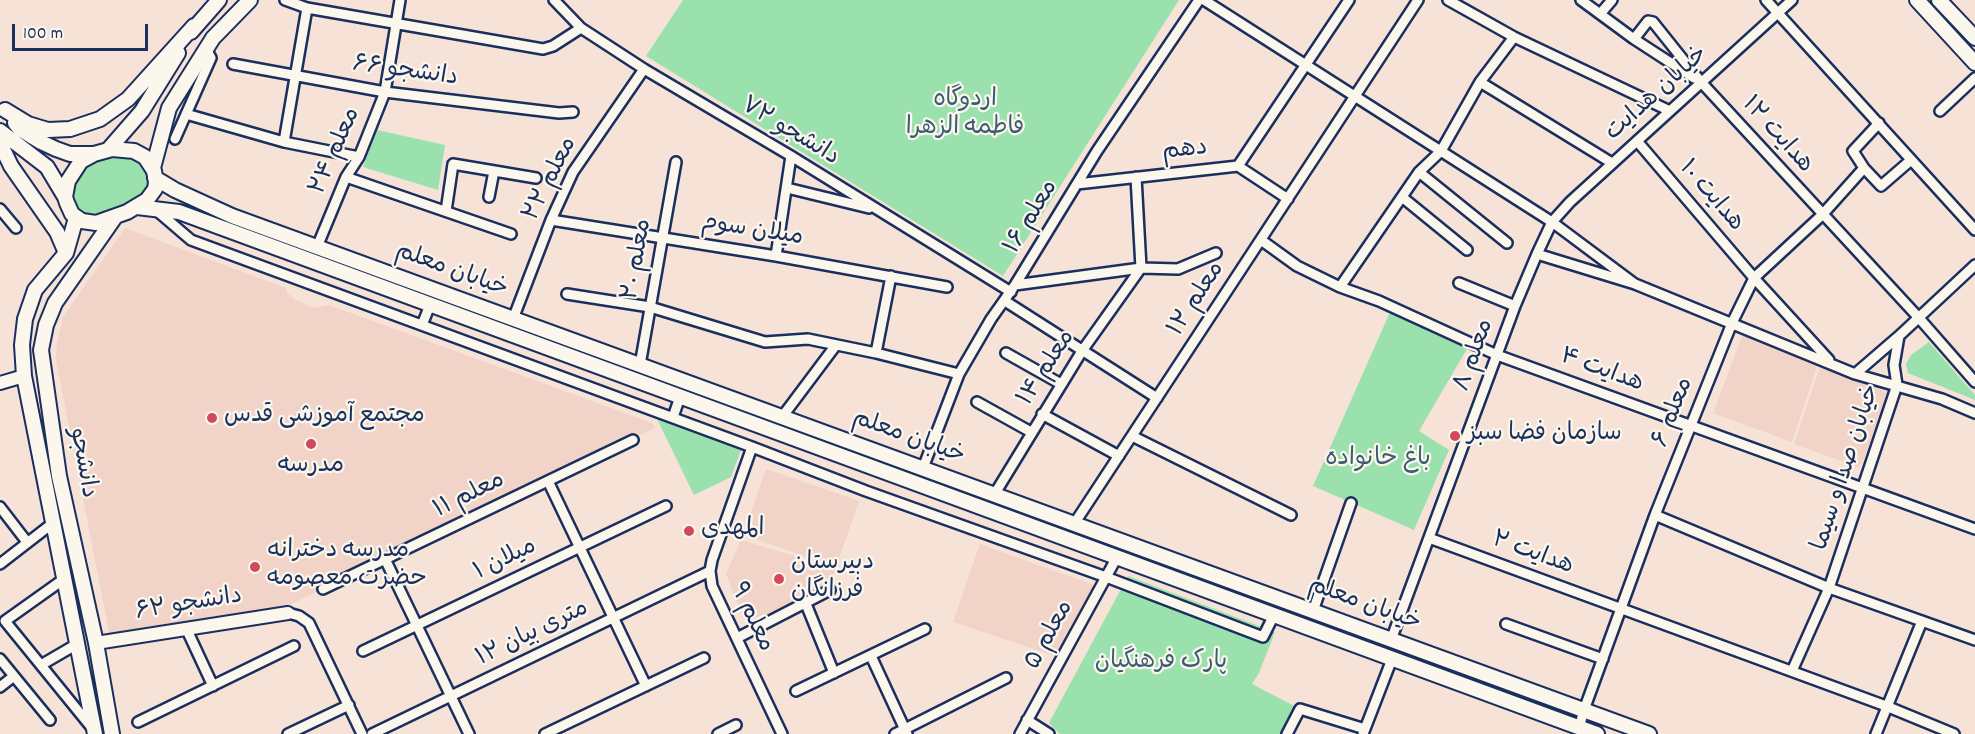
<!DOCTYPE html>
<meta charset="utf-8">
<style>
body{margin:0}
#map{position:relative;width:1975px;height:734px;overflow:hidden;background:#f6e2d7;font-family:Dekko,sans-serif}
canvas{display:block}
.scale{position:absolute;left:12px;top:24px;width:136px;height:27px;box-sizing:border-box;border:3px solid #1b2f5e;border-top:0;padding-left:8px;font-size:18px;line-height:21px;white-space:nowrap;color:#1b2f5e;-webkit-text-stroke:4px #fbf7ec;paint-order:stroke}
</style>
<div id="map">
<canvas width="1975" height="734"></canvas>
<div class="scale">100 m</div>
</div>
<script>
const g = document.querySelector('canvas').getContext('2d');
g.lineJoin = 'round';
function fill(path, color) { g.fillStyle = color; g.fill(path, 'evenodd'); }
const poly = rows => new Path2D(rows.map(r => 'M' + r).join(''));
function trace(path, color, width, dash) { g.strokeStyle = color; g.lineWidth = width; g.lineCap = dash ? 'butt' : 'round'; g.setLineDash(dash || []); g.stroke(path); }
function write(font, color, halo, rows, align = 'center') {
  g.font = font + ' Dekko,"Playpen Sans Arabic",sans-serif'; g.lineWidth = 4.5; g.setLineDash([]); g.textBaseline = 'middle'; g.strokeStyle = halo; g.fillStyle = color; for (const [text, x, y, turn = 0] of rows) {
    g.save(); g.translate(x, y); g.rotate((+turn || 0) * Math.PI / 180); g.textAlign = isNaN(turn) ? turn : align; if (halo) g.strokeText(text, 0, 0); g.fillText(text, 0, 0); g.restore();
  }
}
const built = poly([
 [125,228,286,288,287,293,296,300,313,308,329,305,652,423,655,428,496,502,497,505,275,612,110,637,56,360,57,343,63,317],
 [1743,334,1818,363,1792,442,1713,413],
 [1821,364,1888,393,1862,463,1858,467,1794,444],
 [766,469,859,501,836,567,743,535],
 [741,540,838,569,825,585,752,622,743,618,726,574],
 [980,544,1094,585,1061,658,953,622]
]);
const green = poly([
 [683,0,1179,0,1003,276,646,56],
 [377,130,445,145,438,190,363,167],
 [117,155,129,156,139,162,146,170,149,181,147,189,142,196,135,200,103,216,96,218,83,214,74,202,74,184,77,178,87,166,95,160],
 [1391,310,1468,347,1419,431,1449,450,1414,530,1313,486],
 [1929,342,1975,395,1975,400,1908,373,1906,364,1911,355],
 [657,419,741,450,731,477,694,495],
 [1128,576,1275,632,1259,673,1252,684,1300,709,1284,734,1060,734,1049,723]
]);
const minor = poly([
 [285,0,307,8,543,49,553,46,581,28],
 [554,0,581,28,644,69,791,156,1011,292],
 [1204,0,1552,222,1635,284],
 [1448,0,1514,37,1670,111],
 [1581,0,1634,39,1694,78],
 [1766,0,1975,230],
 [1600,14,1612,0],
 [1634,39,1648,21,1653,22,1701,82,1919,318,1975,382],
 [233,64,385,92,559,113,573,112],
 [1480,82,1612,163],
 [1940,111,1975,78],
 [186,114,284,142,359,157],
 [1879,123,1853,151,1864,168,1881,186,1911,160],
 [175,139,211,58,206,49],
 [1637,141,1754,278,1829,360],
 [284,142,307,8],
 [1238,166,1349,0],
 [1419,172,1507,243],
 [346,177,511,234],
 [1136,177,1141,268],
 [1077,184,1238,166,1288,199],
 [787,188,869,208],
 [489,197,494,171],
 [1402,197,1467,250],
 [0,209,16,228],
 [156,210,191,240,752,447,866,491,1106,577,1263,637,1274,615],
 [446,211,453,164,536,178],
 [551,220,776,256,947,287],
 [1261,240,1297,266,1340,287,1379,301,1497,355,1975,529],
 [317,247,346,177,359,157,385,92,400,0],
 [1537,254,1635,284,1855,374,1942,399,1975,413],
 [776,256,791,156],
 [1459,283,1515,306],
 [1015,285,1141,268,1178,269,1216,253],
 [1340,287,1419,172,1441,151,1480,82,1514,37],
 [567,294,650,307,765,342,808,339,876,353,959,374],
 [1005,301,1157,398],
 [513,319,551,220,573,172,644,69],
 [422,325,430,305],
 [876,353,891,276],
 [1006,353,1061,384],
 [640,365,676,162],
 [1855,374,1899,336],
 [977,402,1031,432],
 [1042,414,1119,456],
 [673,417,680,397],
 [782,417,836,345],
 [1132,436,1291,515],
 [752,447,712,560,710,571,712,586,782,734],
 [923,468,959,374,991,319,1015,285,1097,151,1199,0],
 [548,481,646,686],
 [994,495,1082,351,1141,268],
 [0,507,27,542],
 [1655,515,1829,588,1975,640],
 [1074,524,1418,0],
 [1429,538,1886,706,1954,734],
 [385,559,469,734],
 [0,564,53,523],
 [64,579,5,621,92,728],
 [323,589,633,440],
 [806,604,834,673],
 [1313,611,1351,503],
 [288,613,299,616,309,623,362,734],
 [1506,624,1603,659],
 [186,628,213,686],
 [737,638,830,590],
 [1391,640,1515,306,1537,254,1552,222,1570,202,1792,0],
 [363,651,666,506],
 [871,656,907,734],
 [0,659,50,720],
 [41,665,77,644],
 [1792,671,1829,588,1897,385,1894,365,1899,336,1975,265],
 [0,687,14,676],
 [796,691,925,629],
 [1027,720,1049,734],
 [138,722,294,646],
 [1579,728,1584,710,1655,515,1732,323,1754,278,1822,215,1864,168],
 [288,734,349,705],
 [372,734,710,571],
 [545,734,704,658],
 [718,734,736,725],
 [895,734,1006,678],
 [1020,734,1117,557],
 [1287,734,1300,709,1365,729],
 [1363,734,1392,659],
 [1876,734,1922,621]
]);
const tertiary = poly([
 [0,383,24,376],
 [96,643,288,613]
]);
const secondary = poly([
 [1917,0,1975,63],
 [1939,0,1975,38],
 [191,32,219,0],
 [5,110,28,124,48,130,70,129,100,119,128,99,194,26],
 [15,123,20,129,41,142,56,149,70,154,92,154],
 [0,131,47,167,65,197],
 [0,143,11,166,57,232,66,253],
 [112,149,134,151,145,157,154,171,156,182,155,189,147,200,127,212,96,223,82,221,72,214,67,203,65,197,68,181,81,161,94,154,112,149],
 [108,150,142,111,178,53],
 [153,168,169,108,213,38,250,0],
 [155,178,175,190,232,216,1649,734],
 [137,207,179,212,1597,734],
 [76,218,66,253,35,290,25,319,22,345,24,376,95,734],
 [112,734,96,643,59,476,41,350,46,325,55,303,115,217]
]);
const markers = [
 [212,418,6,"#d1495b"],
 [1455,436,6,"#d1495b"],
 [311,444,6,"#d1495b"],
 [689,531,6,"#d1495b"],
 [255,567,6,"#d1495b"],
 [779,579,6,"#d1495b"]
];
const streetNames = [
 ["دانشجو ۶۶",405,73,8],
 ["خیابان هدایت",1658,95,-42],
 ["دانشجو ۷۲",789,133,31],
 ["هدایت ۱۲",1776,136,48],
 ["معلم ۲۴",337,152,-66],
 ["دهم",1185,152,-6],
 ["معلم ۲۲",552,180,-63],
 ["هدایت ۱۰",1710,197,49],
 ["معلم ۱۶",1033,218,-59],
 ["میلان سوم",752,232,9],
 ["معلم ۲۰",639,260,-80],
 ["خیابان معلم",451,272,20],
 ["معلم ۱۲",1198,300,-57],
 ["معلم ۸",1476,356,-70],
 ["معلم ۱۴",1048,369,-57],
 ["هدایت ۴",1601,372,20],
 ["معلم ۶",1675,413,-68],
 ["خیابان معلم",908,439,20],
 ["دانشجو",81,463,80],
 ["خیابان صدا و سیما",1848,468,-72],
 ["معلم ۱۱",470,497,-26],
 ["هدایت ۲",1532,555,20],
 ["میلان ۱",506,561,-26],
 ["دانشجو ۶۲",189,606,-9],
 ["خیابان معلم",1364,606,20],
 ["معلم ۹",750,618,65],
 ["۱۲ متری بیان",533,635,-26],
 ["معلم ۵",1051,636,-61]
];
const parkNames = [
 ["اردوگاه",965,102],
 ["فاطمه الزهرا",965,130],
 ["باغ خانواده",1378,461],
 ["پارک فرهنگیان",1161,664]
];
const poiNames = [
 ["مجتمع آموزشی قدس",224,418],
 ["سازمان فضا سبز",1467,436],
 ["مدرسه",311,468,"center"],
 ["المهدی",701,531],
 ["مدرسه دخترانه",267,553],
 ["حضرت معصومه",267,581],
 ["دبیرستان",791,565],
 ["فرزانگان",791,593]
];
fill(built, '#f2d3c8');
fill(green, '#9be1ae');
trace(minor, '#1b2f5e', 14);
trace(tertiary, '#1b2f5e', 16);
trace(secondary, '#1b2f5e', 18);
trace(minor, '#fbf7ec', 9);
trace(tertiary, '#fbf7ec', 12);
trace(secondary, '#fbf7ec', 14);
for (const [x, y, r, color] of markers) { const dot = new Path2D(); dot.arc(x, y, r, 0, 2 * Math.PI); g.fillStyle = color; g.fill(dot); trace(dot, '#fbf7ec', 2); }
write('24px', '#1b2f5e', '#fbf7ec', streetNames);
write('24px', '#3b5c72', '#fbf7ec', parkNames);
write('24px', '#1b2f5e', '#fbf7ec', poiNames, 'left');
</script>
